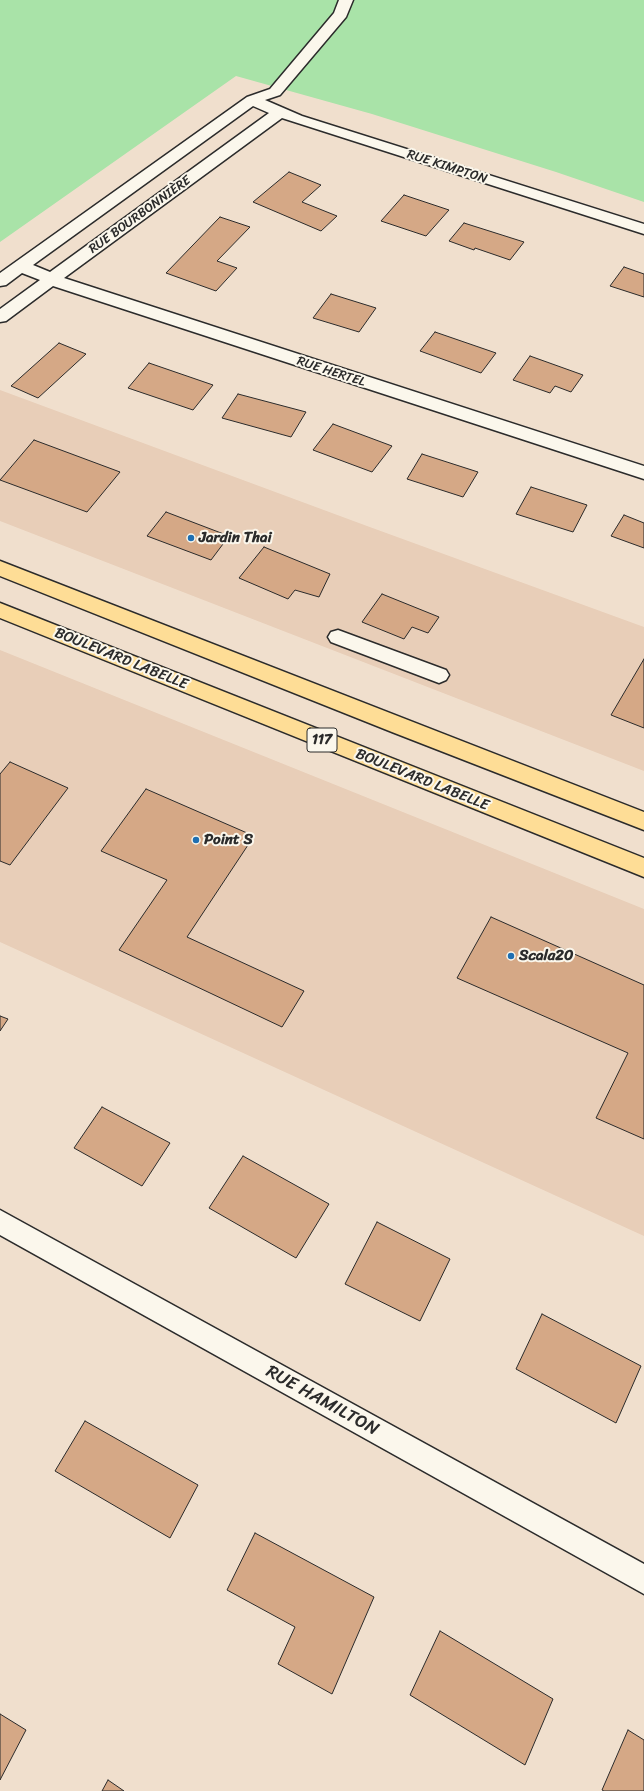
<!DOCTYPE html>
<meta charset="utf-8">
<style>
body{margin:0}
canvas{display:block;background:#f0dfcd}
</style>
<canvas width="644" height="1791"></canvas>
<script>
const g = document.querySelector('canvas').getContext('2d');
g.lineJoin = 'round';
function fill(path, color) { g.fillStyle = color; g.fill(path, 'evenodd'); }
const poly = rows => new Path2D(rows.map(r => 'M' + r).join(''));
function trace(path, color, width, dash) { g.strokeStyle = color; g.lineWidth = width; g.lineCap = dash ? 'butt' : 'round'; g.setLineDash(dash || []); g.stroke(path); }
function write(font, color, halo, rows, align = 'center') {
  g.font = font + ' Sriracha,sans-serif'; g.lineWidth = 4; g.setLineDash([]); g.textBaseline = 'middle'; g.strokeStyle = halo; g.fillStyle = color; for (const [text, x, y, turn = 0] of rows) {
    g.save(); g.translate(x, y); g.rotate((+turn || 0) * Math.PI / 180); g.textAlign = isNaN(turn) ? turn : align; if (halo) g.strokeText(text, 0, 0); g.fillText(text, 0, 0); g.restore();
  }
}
const built = poly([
 [0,390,367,526,644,627,644,771,0,521],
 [0,650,644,909,644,1236,0,942]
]);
const green = poly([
 [0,0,644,0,644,202,556,172,372,114,236,76,0,242]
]);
const building = poly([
 [289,172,321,185,302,202,337,216,321,231,253,202,289,172],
 [404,195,449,210,426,236,381,221,404,195],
 [220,217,250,227,217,261,237,268,216,291,166,273,220,217],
 [464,223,524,242,510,260,475,248,474,250,449,241,464,223],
 [624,267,644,274,644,297,610,286,624,267],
 [331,294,376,308,359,332,313,318,331,294],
 [435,332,496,353,481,373,420,351,435,332],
 [59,343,86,354,38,398,11,386,59,343],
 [530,356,583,375,571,392,555,386,550,393,513,380,530,356],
 [149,363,213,385,193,410,128,388,149,363],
 [238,394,306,412,291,437,222,418,238,394],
 [333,424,392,446,372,472,313,450,333,424],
 [34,440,120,472,87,512,0,480,34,440],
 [422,454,478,472,463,497,407,479,422,454],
 [531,487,587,505,573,532,516,514,531,487],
 [166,512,229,536,211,560,147,536,166,512],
 [624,515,644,523,644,548,611,536,624,515],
 [264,547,330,574,319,597,295,590,288,599,239,578,264,547],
 [382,594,439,617,428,633,412,627,404,639,362,622,382,594],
 [644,659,644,728,611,715,644,659],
 [10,762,68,788,10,865,0,861,0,774,10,762],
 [146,789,254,836,187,937,304,991,282,1027,119,950,167,880,101,851,146,789],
 [491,917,644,985,644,1139,596,1118,628,1053,457,978,491,917],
 [0,1016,8,1019,0,1031,0,1016],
 [102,1107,170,1143,142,1186,74,1148,102,1107],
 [243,1156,329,1204,296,1258,209,1208,243,1156],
 [377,1222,450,1259,420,1321,345,1284,377,1222],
 [542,1314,641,1366,616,1423,516,1369,542,1314],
 [85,1421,198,1485,170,1538,55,1471,85,1421],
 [255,1533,374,1597,332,1694,278,1664,295,1627,227,1590,255,1533],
 [440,1631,553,1699,525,1765,410,1695,440,1631],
 [0,1714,26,1730,0,1780,0,1714],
 [628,1730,644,1740,644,1791,604,1791,602,1790,628,1730],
 [108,1780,124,1791,102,1791,108,1780]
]);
const minor = poly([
 [339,0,353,0,346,17,280,95,265,100,302,116,644,224,644,234,282,118,64,278,644,466,644,479,53,286,6,321,0,322,0,309,40,280,22,273,6,285,0,286,0,273,247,97,270,89,334,13,339,0],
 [253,106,269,113,50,272,33,265,253,106],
 [338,630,446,670,449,675,446,680,439,683,331,642,328,637,331,632,338,630],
 [0,1210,644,1564,644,1594,0,1235,0,1210]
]);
const major = poly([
 [0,561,644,812,644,830,392,732,0,576,0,561],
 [0,603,644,858,644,877,0,618,0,603]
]);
const markers = [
 [191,538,4,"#1f6fb2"],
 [196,840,4,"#1f6fb2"],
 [511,956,4,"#1f6fb2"]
];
const farStreetnames = [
 ["RUE KIMPTON",447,167,18],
 ["RUE BOURBONNIÈRE",140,215,-36],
 ["RUE HERTEL",331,372,18]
];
const shields = [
 [322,740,30]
];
const shieldNames = [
 ["117",322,740]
];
const poiNames = [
 ["Jardin Thai",199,538],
 ["Point S",204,840],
 ["Scala20",519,956]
];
const streetNames = [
 ["BOULEVARD LABELLE",121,659,22],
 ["BOULEVARD LABELLE",422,780,22]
];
const nearStreetnames = [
 ["RUE HAMILTON",322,1401,29]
];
fill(built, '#e8ceb8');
fill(green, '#a9e3a8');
fill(building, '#d5a886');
trace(building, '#2b2b2b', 1);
trace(minor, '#2b2b2b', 3);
trace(major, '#2b2b2b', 3);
fill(minor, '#fbf7ec');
fill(major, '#fedd96');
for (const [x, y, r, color] of markers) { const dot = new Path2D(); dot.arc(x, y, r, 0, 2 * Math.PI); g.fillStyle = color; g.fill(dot); trace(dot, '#fbf7ec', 1.5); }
write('13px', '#2b2b2b', '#fbf7ec', farStreetnames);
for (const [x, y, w] of shields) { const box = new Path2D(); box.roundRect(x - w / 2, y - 12, w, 24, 3); g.fillStyle = '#fbf7ec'; g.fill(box); trace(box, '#2b2b2b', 1); }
write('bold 14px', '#2b2b2b', null, shieldNames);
write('bold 15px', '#2b2b2b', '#fbf7ec', poiNames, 'left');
write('15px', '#2b2b2b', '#fbf7ec', streetNames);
write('18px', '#2b2b2b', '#fbf7ec', nearStreetnames);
</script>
